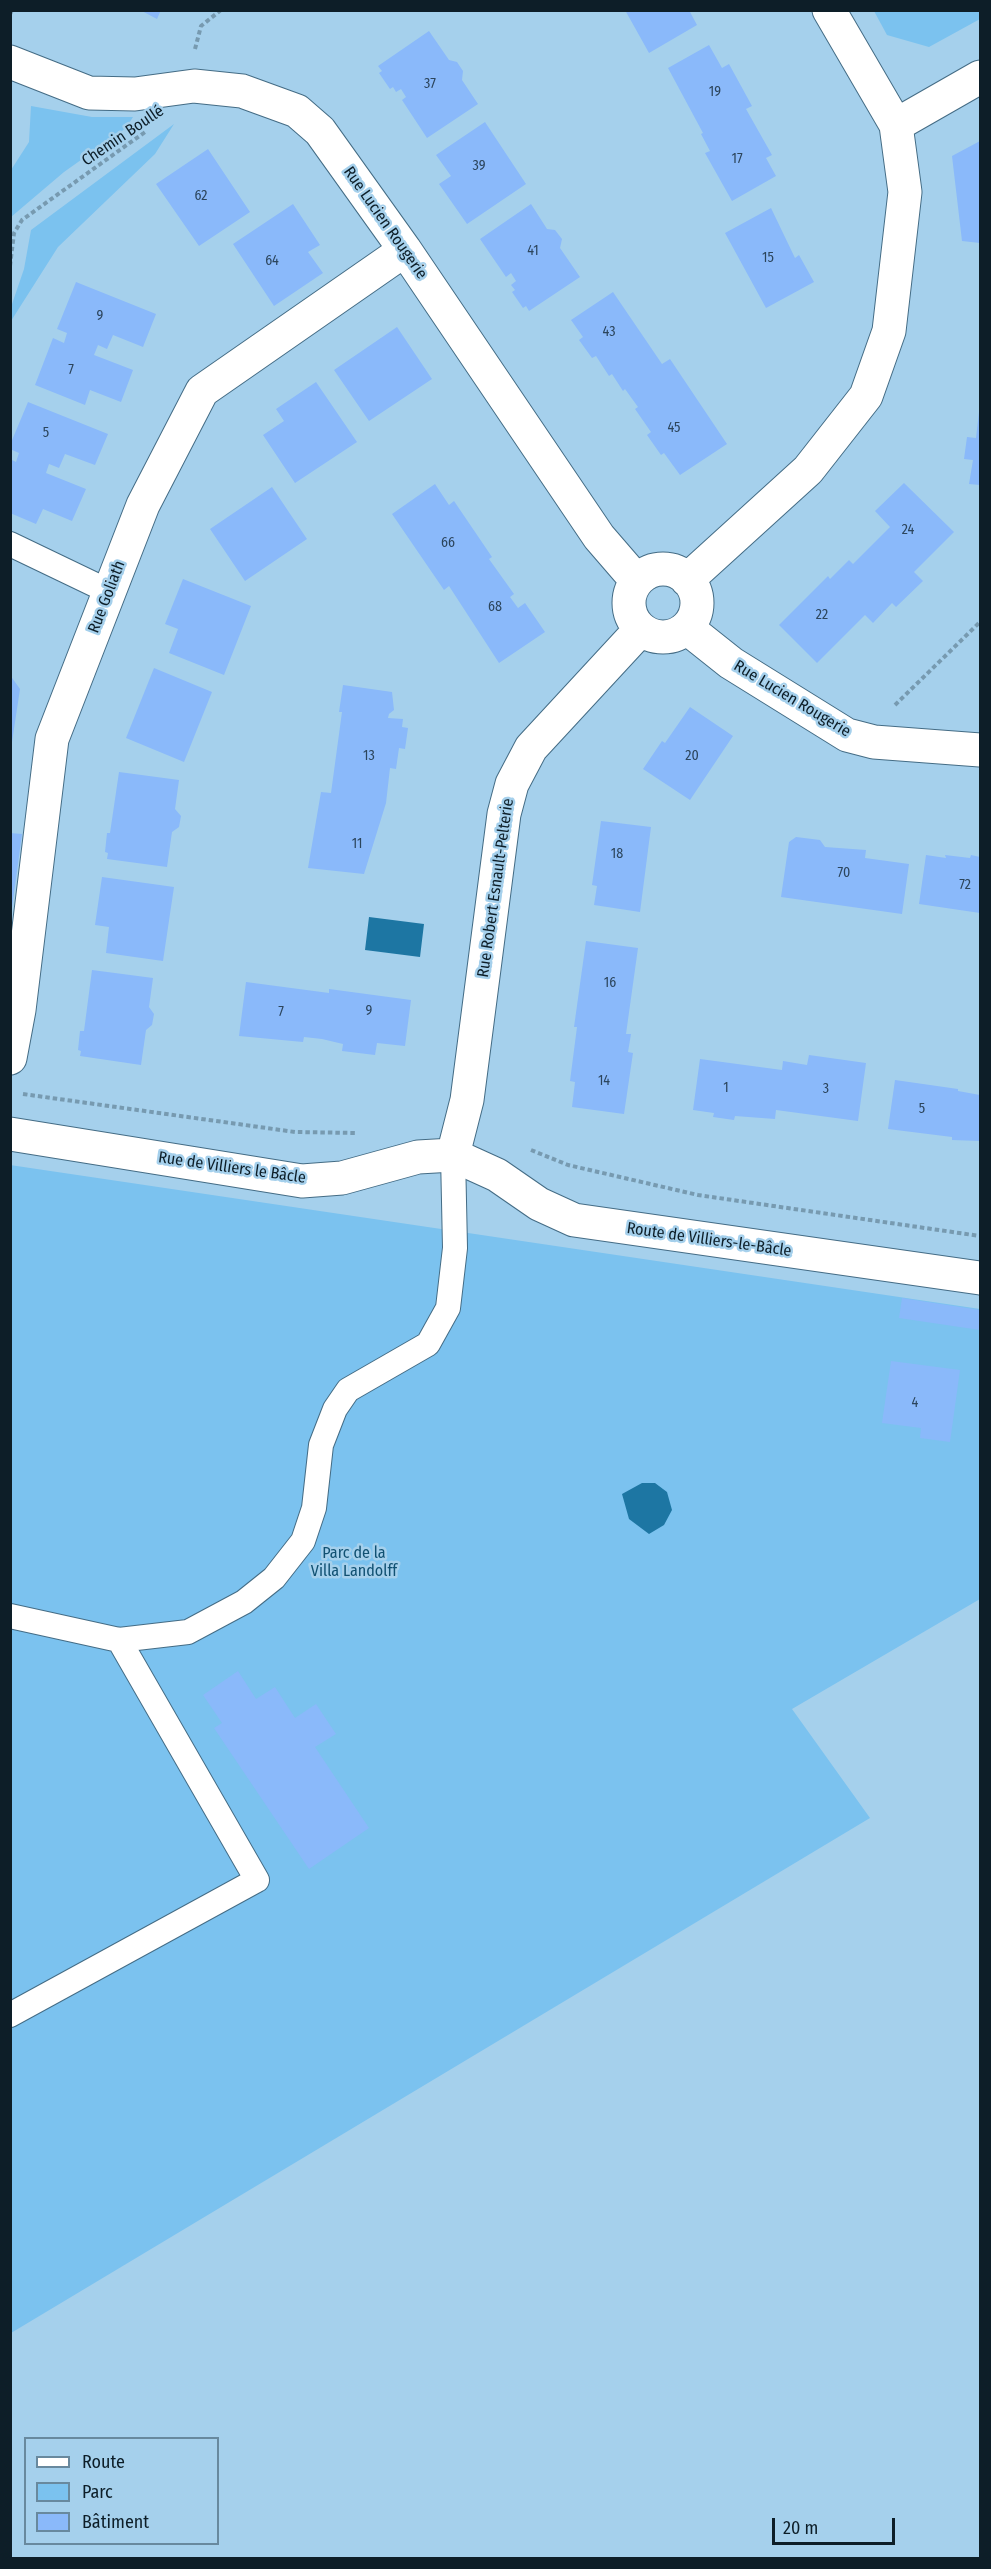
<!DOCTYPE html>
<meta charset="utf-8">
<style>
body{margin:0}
#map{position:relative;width:991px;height:2569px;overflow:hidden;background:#a5d0ec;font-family:"Fira Sans Condensed",sans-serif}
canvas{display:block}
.frame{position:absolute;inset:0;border:12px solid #0d1e28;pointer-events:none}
.legend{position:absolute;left:24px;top:2437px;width:195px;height:108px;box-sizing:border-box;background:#a5d0ec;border:2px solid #68899e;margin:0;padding:8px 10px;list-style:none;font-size:18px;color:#0d1e28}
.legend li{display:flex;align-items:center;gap:12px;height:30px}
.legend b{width:30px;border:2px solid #68899e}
.scale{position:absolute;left:772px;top:2518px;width:123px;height:27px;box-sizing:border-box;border:3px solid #0d1e28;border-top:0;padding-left:8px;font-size:18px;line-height:21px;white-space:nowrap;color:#0d1e28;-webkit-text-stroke:4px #a5d0ec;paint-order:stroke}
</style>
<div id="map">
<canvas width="991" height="2569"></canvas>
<div class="frame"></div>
<ul class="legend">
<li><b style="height:8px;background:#fff"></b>Route</li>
<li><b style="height:16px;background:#7bc2ef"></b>Parc</li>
<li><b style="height:16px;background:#8ab9fa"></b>Bâtiment</li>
</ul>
<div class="scale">20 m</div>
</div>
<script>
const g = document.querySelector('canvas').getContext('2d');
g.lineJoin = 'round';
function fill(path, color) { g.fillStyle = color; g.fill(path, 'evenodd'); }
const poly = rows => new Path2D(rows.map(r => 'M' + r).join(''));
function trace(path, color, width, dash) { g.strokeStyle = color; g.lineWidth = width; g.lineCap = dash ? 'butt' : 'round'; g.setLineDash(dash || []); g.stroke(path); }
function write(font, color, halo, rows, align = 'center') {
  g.font = font + ' "Fira Sans Condensed",sans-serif'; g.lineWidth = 5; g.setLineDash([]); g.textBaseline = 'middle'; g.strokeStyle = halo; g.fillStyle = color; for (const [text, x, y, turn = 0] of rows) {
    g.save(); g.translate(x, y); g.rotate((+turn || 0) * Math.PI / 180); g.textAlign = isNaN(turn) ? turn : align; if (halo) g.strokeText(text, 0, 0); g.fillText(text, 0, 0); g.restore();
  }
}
const green = poly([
 [874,11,980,11,980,19,929,47,887,35],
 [31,106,92,117,133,117,126,128,64,172,11,217,11,170,29,142],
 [174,124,155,154,58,247,11,321,11,307,24,269,31,230],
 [10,1165,980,1309,980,1599,792,1709,870,1818,11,2333]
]);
const water = poly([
 [369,917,424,924,420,957,365,950],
 [642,1483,655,1483,667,1492,672,1510,664,1525,649,1534,629,1519,622,1494]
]);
const building = poly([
 [140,10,161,10,157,19],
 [625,10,689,10,697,25,649,53],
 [429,31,449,60,457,62,463,71,462,80,478,104,427,138,402,100,406,97,401,89,396,92,393,87,390,89,379,73,382,71,378,66],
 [709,45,722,68,729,64,752,106,746,109,772,155,766,158,776,176,732,201,705,153,710,151,701,134,703,133,668,68],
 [485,122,526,184,467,224,439,184,451,176,436,155],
 [980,141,980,243,962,241,952,156],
 [208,149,250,212,199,246,156,184],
 [293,204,320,245,308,252,323,273,274,306,233,244],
 [531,204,547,229,555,230,562,239,560,248,580,277,529,311,526,306,523,308,512,292,515,290,511,285,516,281,511,273,506,277,480,239],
 [771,208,795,258,799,255,814,282,766,308,725,233],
 [76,282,156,314,143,347,113,335,107,349,98,345,94,355,133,370,121,402,90,390,85,405,35,385,53,338,64,343,67,333,57,329],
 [613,292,662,364,670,359,727,444,680,475,664,453,661,455,647,435,651,432,635,409,638,407,625,389,623,391,612,374,609,376,596,356,592,358,579,340,583,337,571,320],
 [397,327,432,379,369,421,334,370],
 [316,382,357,442,295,483,263,435,284,421,276,409],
 [28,402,108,434,95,465,65,454,59,468,49,464,46,473,86,489,72,521,43,509,36,524,10,513,10,459,16,462,19,453,10,449,10,445],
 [979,412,980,412,980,485,969,484,973,460,964,459,967,437,976,438],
 [904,483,954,532,914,572,923,581,896,607,892,603,873,623,865,615,817,663,779,625,828,576,830,579,849,560,853,564,890,527,875,511],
 [435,484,449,505,454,501,492,557,489,559,514,594,510,597,518,608,525,603,545,632,499,663,449,586,444,590,392,514],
 [272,487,307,539,245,581,210,529],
 [183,579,251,606,224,675,169,653,178,629,165,624],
 [154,668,212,692,184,762,126,738],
 [10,675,20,689,12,742,10,742],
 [343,685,392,692,394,710,389,714,388,718,403,719,402,727,408,728,405,749,399,748,396,769,390,768,386,803,364,874,308,868,321,792,331,793,342,712,339,712],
 [690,707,733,736,690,800,643,769,662,741,665,743],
 [119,772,179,780,175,809,181,816,179,827,172,832,167,867,107,859,108,853,105,852,107,833,110,833],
 [601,821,651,827,640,912,594,905,597,886,592,885],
 [10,833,22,834,12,908,10,908],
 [796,837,820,840,825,847,866,850,865,858,909,864,902,914,781,897,789,842],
 [926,855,946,858,945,855,970,858,971,855,980,857,980,913,919,904],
 [102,877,174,887,163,961,106,953,109,927,95,925],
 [586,941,638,948,626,1034,631,1034,628,1052,633,1053,624,1114,572,1107,575,1082,570,1081,577,1027,574,1027],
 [92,970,153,978,149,1007,154,1014,152,1025,146,1030,141,1065,80,1056,81,1051,78,1050,80,1031,84,1031],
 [246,982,329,993,329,989,411,1000,405,1046,377,1043,375,1055,342,1051,343,1044,322,1039,304,1037,303,1042,239,1036],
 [809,1055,866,1063,858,1121,776,1110,775,1119,735,1116,734,1120,713,1117,714,1113,693,1110,700,1059,782,1070,783,1061,807,1065],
 [895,1080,958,1089,958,1091,980,1095,980,1141,952,1140,952,1137,888,1129],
 [902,1298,980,1310,980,1330,899,1318],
 [891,1361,960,1370,950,1442,920,1438,921,1428,882,1423],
 [238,1671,256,1699,275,1687,295,1718,316,1704,336,1734,315,1747,369,1828,309,1869,214,1728,222,1723,203,1695]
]);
const path = poly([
 [10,14,12,10],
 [195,49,201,26,221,10],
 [10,266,14,233,22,220,145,132],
 [895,705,980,622],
 [23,1094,295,1132,355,1133],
 [531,1150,568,1165,698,1195,980,1236]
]);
const service = poly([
 [10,544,110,592],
 [10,1616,119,1640,257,1880,10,2015],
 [119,1640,188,1632,244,1602,274,1578,303,1541,314,1508,321,1445,335,1409,348,1390,428,1344,448,1308,455,1248,453,1155]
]);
const minor = poly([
 [10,62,89,93,135,94,194,86,242,91,297,111,320,131,405,250,599,537,637,581],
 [896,125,980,77],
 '629 603a34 34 0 1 1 68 0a34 34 0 1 1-68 0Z',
 [687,580,808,470,866,396,889,331,905,192,896,125,829,10],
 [687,628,731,663,847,735,874,742,980,750],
 [10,1058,19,1010,52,739,143,505,202,391,405,250],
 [10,1134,302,1181,342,1178,418,1157,453,1155,497,1175,539,1204,574,1220,980,1278],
 [453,1155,467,1100,504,814,512,784,531,748,641,629]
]);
const numberNames = [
 ["37",430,84],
 ["19",715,92],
 ["17",737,159],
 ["39",479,166],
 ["62",201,196],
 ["41",533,251],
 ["15",768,258],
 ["64",272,261],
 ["9",100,316],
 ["43",609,332],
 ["7",71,370],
 ["45",674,428],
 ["5",46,433],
 ["24",908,530],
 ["66",448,543],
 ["68",495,607],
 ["22",822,615],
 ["13",369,756],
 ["20",692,756],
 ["11",357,844],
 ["18",617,854],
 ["70",844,873],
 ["72",965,885],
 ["16",610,983],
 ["9",369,1011],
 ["7",281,1012],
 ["14",604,1081],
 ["1",726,1088],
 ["3",826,1089],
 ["5",922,1109],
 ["4",915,1403]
];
const streetNames = [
 ["Chemin Boullé",123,136,-34],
 ["Rue Lucien Rougerie",385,223,55],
 ["Rue Goliath",107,597,-69],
 ["Rue Lucien Rougerie",792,699,31],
 ["Rue Robert Esnault-Pelterie",496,888,-82],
 ["Rue de Villiers le Bâcle",232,1168,8],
 ["Route de Villiers-le-Bâcle",709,1240,8]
];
const parkNames = [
 ["Parc de la",354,1554],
 ["Villa Landolff",354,1572]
];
fill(green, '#7bc2ef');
fill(water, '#1d76a3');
fill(building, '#8ab9fa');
trace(service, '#446c85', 26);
trace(minor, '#446c85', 35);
trace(path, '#779ab0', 4, [4.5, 3]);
trace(service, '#fff', 24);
trace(minor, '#fff', 33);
write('14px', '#2c455c', null, numberNames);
write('16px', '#0d1e28', '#a5d0ec', streetNames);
write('16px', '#115172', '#a5d0ec', parkNames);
</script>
